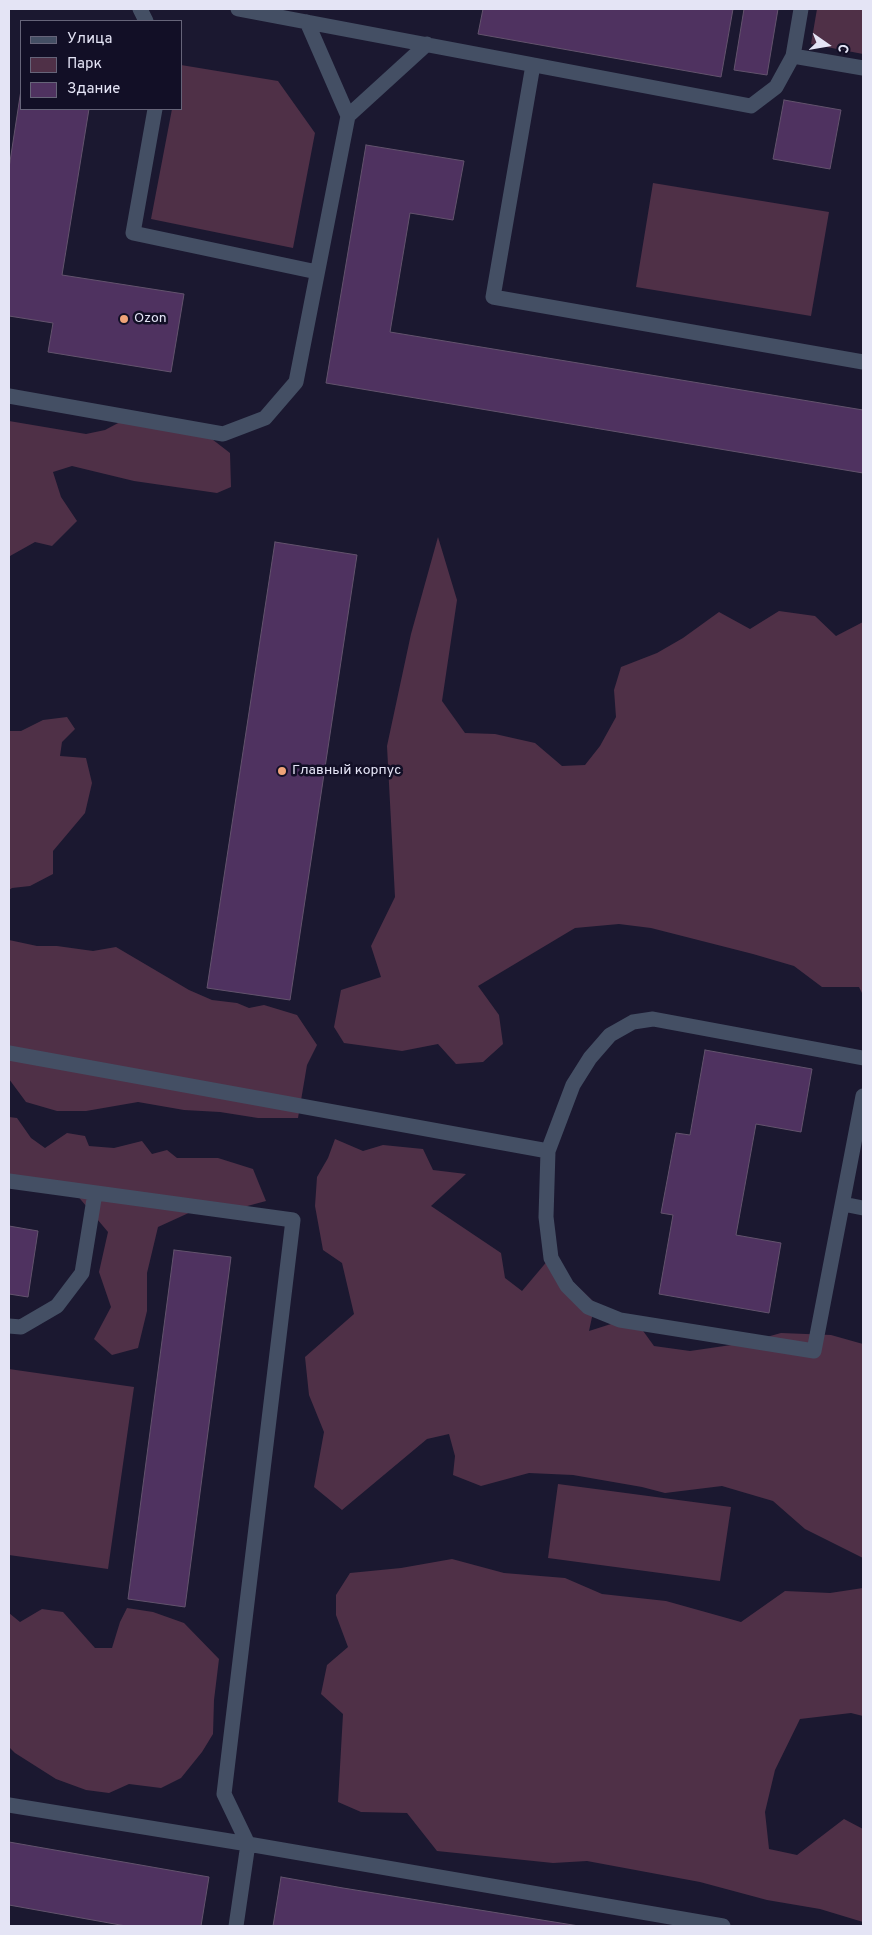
<!DOCTYPE html>
<meta charset="utf-8">
<style>
body{margin:0}
#map{position:relative;width:872px;height:1935px;overflow:hidden;background:#1b1830;font-family:Overpass,sans-serif}
canvas{display:block}
.frame{position:absolute;inset:0;border:10px solid #e4e4f5;pointer-events:none}
.legend{position:absolute;left:20px;top:20px;width:162px;height:90px;box-sizing:border-box;background:#120f26;border:1px solid #666479;margin:0;padding:6px 9px;list-style:none;font-size:15px;color:#e4e4f5}
.legend li{display:flex;align-items:center;gap:10px;height:25px}
.legend b{width:25px;border:1px solid #666479}
.north{position:absolute;left:802px;top:20px;width:50px;height:50px;-webkit-text-stroke:4px #120f26;paint-order:stroke;rotate:103deg;font-size:14px;font-weight:700;line-height:20px;text-align:center;color:#e4e4f5}
.north::after{content:'';display:block;margin:auto;width:18px;height:22px;background:#e4e4f5;clip-path:polygon(50% 0,100% 100%,50% 72%,0 100%)}
</style>
<div id="map">
<canvas width="872" height="1935"></canvas>
<div class="frame"></div>
<ul class="legend">
<li><b style="height:6px;background:#444f64"></b>Улица</li>
<li><b style="height:14px;background:#4f3047"></b>Парк</li>
<li><b style="height:14px;background:#4f3260"></b>Здание</li>
</ul>
<div class="north">С</div>
</div>
<script>
const g = document.querySelector('canvas').getContext('2d');
g.lineJoin = 'round';
function fill(path, color) { g.fillStyle = color; g.fill(path, 'evenodd'); }
const poly = rows => new Path2D(rows.map(r => 'M' + r).join(''));
function trace(path, color, width, dash) { g.strokeStyle = color; g.lineWidth = width; g.lineCap = dash ? 'butt' : 'round'; g.setLineDash(dash || []); g.stroke(path); }
function write(font, color, halo, rows, align = 'center') {
  g.font = font + ' Overpass,sans-serif'; g.lineWidth = 5; g.setLineDash([]); g.textBaseline = 'middle'; g.strokeStyle = halo; g.fillStyle = color; for (const [text, x, y, turn = 0] of rows) {
    g.save(); g.translate(x, y); g.rotate((+turn || 0) * Math.PI / 180); g.textAlign = isNaN(turn) ? turn : align; if (halo) g.strokeText(text, 0, 0); g.fillText(text, 0, 0); g.restore();
  }
}
const green = poly([
 [817,9,863,9,863,54,811,44],
 [181,65,278,81,315,133,293,248,151,219,172,109,181,109],
 [653,183,829,212,811,316,636,287],
 [135,414,195,426,230,453,231,487,217,493,134,481,72,466,53,472,61,497,77,521,52,546,35,542,10,556,9,559,9,421,86,434,105,430],
 [438,537,457,600,442,701,465,733,495,734,535,743,562,766,585,765,600,746,616,717,614,690,621,667,657,653,683,638,719,612,750,629,779,611,815,616,836,636,863,622,863,995,859,987,822,987,794,966,753,954,651,928,619,924,575,928,478,986,499,1015,503,1044,483,1062,456,1064,438,1044,402,1051,344,1043,334,1027,341,990,381,977,371,946,395,897,387,746,411,634],
 [67,717,75,729,62,742,60,756,86,758,92,783,85,813,53,851,53,874,30,886,12,888,9,890,9,731,21,731,43,720],
 [9,940,37,946,57,946,93,951,116,947,189,990,212,1000,237,1003,249,1008,264,1005,297,1015,317,1045,307,1065,298,1118,258,1118,220,1112,184,1110,138,1102,86,1111,57,1111,26,1102,9,1079],
 [9,1117,17,1118,31,1138,45,1148,67,1133,85,1136,89,1146,114,1148,142,1141,152,1154,167,1150,177,1158,218,1158,253,1169,266,1201,225,1212,193,1211,158,1227,147,1273,147,1311,138,1348,112,1355,94,1339,111,1307,99,1272,108,1232,76,1194,9,1180],
 [335,1139,363,1151,383,1145,423,1149,433,1170,466,1174,431,1206,501,1253,505,1278,522,1291,549,1259,595,1303,589,1331,633,1317,654,1346,690,1351,745,1343,781,1333,831,1335,863,1344,863,1558,805,1529,773,1501,722,1486,665,1493,642,1487,573,1475,529,1473,481,1486,453,1475,455,1456,449,1434,427,1439,342,1510,314,1487,324,1432,309,1395,305,1357,354,1314,342,1263,323,1250,315,1206,317,1177,328,1158],
 [9,1369,134,1387,108,1569,9,1555],
 [558,1484,731,1507,720,1581,548,1558],
 [452,1559,504,1573,565,1578,602,1594,666,1601,741,1622,785,1591,830,1593,863,1588,863,1716,851,1713,800,1719,775,1770,765,1812,769,1849,797,1855,844,1819,863,1829,863,1922,820,1909,767,1900,700,1882,587,1861,553,1863,437,1851,407,1813,361,1812,338,1802,343,1714,321,1694,327,1665,348,1647,336,1615,336,1595,350,1573,401,1568],
 [127,1608,153,1612,184,1623,219,1659,214,1700,213,1734,202,1752,181,1778,161,1788,129,1784,109,1793,86,1790,56,1779,15,1753,9,1747,9,1613,20,1622,42,1609,63,1612,95,1648,112,1648,120,1622]
]);
const building = poly([
 [483,9,733,9,721,77,478,34,483,9],
 [744,9,778,9,767,75,734,70,744,9],
 [21,90,21,109,89,109,62,275,184,294,171,372,48,352,53,323,9,316,9,168,21,90],
 [784,100,841,110,830,169,773,159,784,100],
 [366,145,464,161,453,220,410,213,390,332,863,410,863,473,326,383,366,145],
 [275,542,357,555,290,1000,207,988,275,542],
 [705,1050,812,1069,801,1132,756,1124,736,1235,781,1243,769,1313,659,1294,673,1215,661,1213,676,1133,690,1135,705,1050],
 [9,1226,38,1231,28,1297,9,1294,9,1226],
 [174,1250,231,1257,185,1607,128,1599,174,1250],
 [9,1842,209,1877,201,1926,126,1926,9,1905,9,1842],
 [281,1877,343,1888,579,1926,273,1926,281,1877]
]);
const minor = poly([
 [140,9,146,21],
 [238,9,751,106,776,87,793,56,801,9],
 [793,56,863,68],
 [533,65,493,297,863,362],
 [155,109,133,233,317,272],
 [348,116,427,44],
 [9,396,223,434,265,418,296,382,348,116,307,22],
 [9,1053,548,1151],
 [863,1058,653,1019,633,1022,610,1035,590,1058,573,1085,548,1151,546,1217,551,1258,567,1286,588,1307,620,1320,814,1351,863,1096],
 [9,1181,293,1220,224,1794,248,1844,236,1926],
 [843,1204,863,1208],
 [9,1326,21,1327,57,1306,82,1273,95,1193],
 [9,1805,248,1844,723,1926]
]);
const markers = [
 [124,319,5,"#efa378"],
 [282,771,5,"#efa378"]
];
const poiNames = [
 ["Ozon",134,319],
 ["Главный корпус",292,771]
];
fill(green, '#4f3047');
fill(building, '#4f3260');
trace(building, '#63536d', 1);
trace(minor, '#444f64', 15);
for (const [x, y, r, color] of markers) { const dot = new Path2D(); dot.arc(x, y, r, 0, 2 * Math.PI); g.fillStyle = color; g.fill(dot); trace(dot, '#120f26', 2); }
write('14px', '#e4e4f5', '#120f26', poiNames, 'left');
</script>
